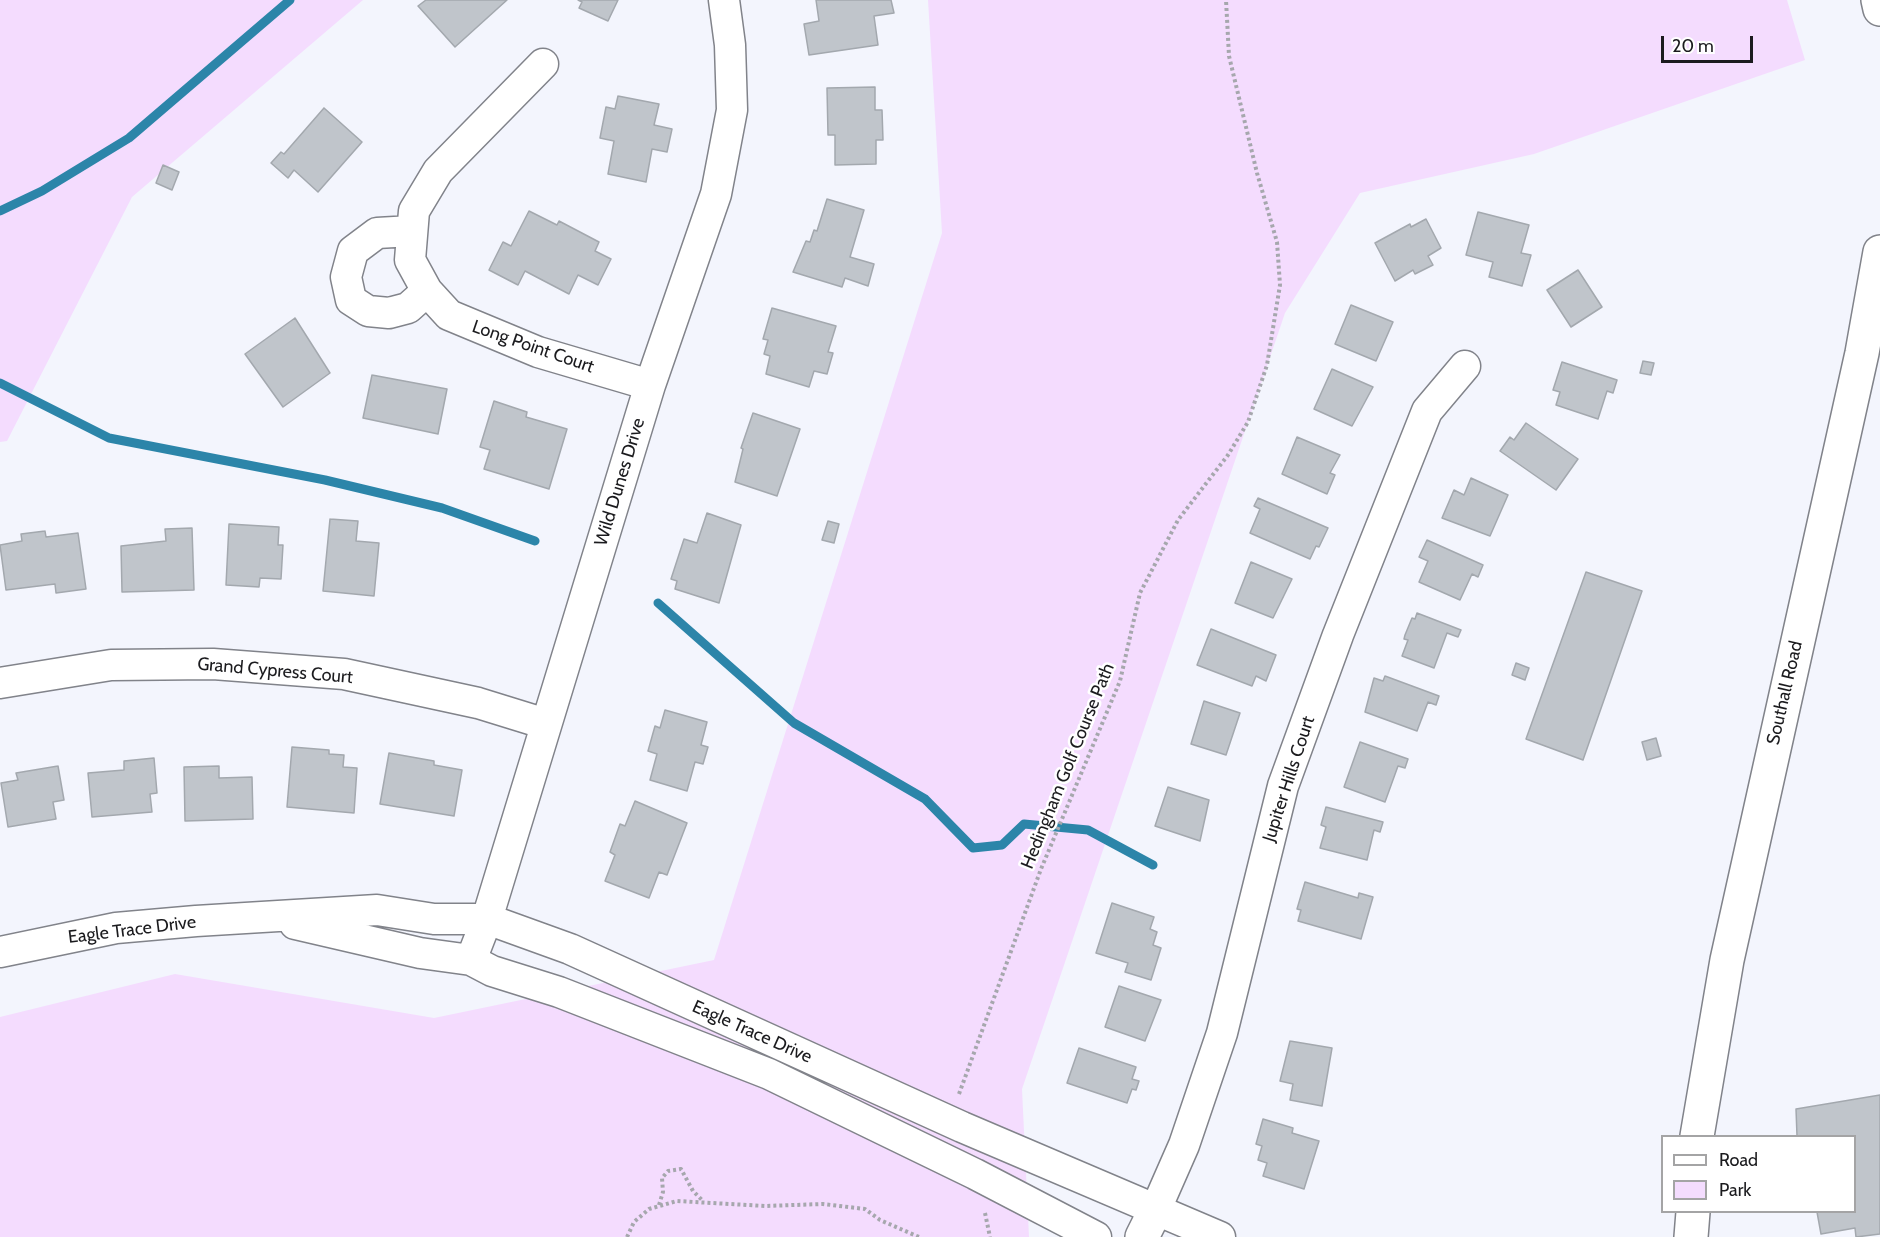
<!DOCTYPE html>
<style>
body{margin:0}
#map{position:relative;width:1880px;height:1237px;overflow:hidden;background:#f3f5fd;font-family:Cabin,sans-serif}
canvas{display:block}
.legend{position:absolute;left:1661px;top:1135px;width:195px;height:78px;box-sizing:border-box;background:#fff;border:2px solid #a4a4a5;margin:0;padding:8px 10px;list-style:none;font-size:18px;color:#1b1b1e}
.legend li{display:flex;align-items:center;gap:12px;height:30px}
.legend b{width:30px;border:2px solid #a4a4a5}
.scale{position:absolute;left:1661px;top:36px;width:92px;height:27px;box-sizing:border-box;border:3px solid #1b1b1e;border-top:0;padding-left:8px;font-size:18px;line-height:21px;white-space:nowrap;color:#1b1b1e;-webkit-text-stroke:4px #fff;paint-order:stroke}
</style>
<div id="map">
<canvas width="1880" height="1237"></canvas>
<ul class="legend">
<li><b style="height:8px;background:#fff"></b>Road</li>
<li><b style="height:16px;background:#f4dcfe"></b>Park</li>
</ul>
<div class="scale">20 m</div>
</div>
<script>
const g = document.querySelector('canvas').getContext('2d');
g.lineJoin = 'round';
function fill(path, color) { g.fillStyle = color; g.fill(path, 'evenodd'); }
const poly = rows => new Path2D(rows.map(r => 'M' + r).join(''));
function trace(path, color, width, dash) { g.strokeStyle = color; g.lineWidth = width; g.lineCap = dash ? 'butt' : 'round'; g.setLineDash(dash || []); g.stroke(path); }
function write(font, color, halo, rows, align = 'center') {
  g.font = font + ' Cabin,sans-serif'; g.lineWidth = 5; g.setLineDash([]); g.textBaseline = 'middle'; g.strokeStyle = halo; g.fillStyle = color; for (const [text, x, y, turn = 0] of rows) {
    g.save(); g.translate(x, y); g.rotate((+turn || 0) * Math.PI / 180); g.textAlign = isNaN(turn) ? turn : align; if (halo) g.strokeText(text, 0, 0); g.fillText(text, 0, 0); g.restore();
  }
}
const green = poly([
 [0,0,363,0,132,197,7,441,0,442],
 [928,0,1787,0,1805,60,1534,154,1360,193,1285,313,1022,1089,1029,1237,0,1237,0,1017,175,974,434,1018,714,960,942,233]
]);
const stream = poly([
 [0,211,42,191,129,138,290,0],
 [0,383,109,438,325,480,442,508,535,541],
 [658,603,794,723,925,799,973,848,1002,845,1024,824,1088,830,1153,865]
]);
const building = poly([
 [426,0,507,0,455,47,418,6,426,0],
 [578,0,618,0,608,21,579,8,582,2,578,0],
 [816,0,891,0,894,13,874,16,878,45,809,55,804,24,819,21,816,0],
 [875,87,875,110,882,110,883,140,876,140,876,164,835,165,835,135,828,135,827,88,875,87],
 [618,96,659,104,654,125,672,129,667,152,652,149,646,182,608,174,614,141,600,138,606,107,615,109,618,96],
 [324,108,362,142,318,192,294,170,288,178,271,163,281,152,284,154,324,108],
 [163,165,179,172,172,190,156,183,163,165],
 [827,199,864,210,850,257,874,264,868,286,845,278,842,287,793,272,806,241,810,242,814,230,817,231,827,199],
 [529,211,557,225,559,221,599,242,595,251,611,259,598,285,578,275,569,294,525,271,518,285,489,270,503,242,511,246,529,211],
 [1478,212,1529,225,1521,253,1531,255,1522,286,1489,277,1493,262,1466,255,1478,212],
 [1426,219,1441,248,1428,256,1433,265,1415,274,1413,270,1395,281,1375,243,1410,224,1411,227,1426,219],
 [1578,270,1602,307,1571,327,1547,290,1578,270],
 [1351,305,1393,322,1376,361,1335,344,1351,305],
 [772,308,836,326,828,352,833,353,827,374,814,371,809,387,766,374,770,356,764,354,768,340,763,339,772,308],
 [295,318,330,373,283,407,245,354,295,318],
 [1643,361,1654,363,1651,375,1640,373,1643,361],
 [1562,362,1617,380,1613,393,1607,391,1598,419,1556,405,1560,392,1553,390,1562,362],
 [1332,369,1373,387,1352,426,1314,409,1332,369],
 [372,375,447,389,438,434,363,418,372,375],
 [494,401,527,412,526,417,567,429,549,489,484,469,490,450,480,447,494,401],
 [753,413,800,429,777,496,735,482,743,449,741,448,753,413],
 [1526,423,1578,459,1556,490,1500,451,1510,437,1514,440,1526,423],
 [1297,437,1340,455,1330,473,1335,475,1327,494,1282,474,1297,437],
 [1471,478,1508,495,1490,536,1442,518,1454,490,1464,495,1471,478],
 [1258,498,1328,528,1319,547,1316,546,1310,559,1250,533,1260,509,1254,506,1258,498],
 [707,513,741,525,719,603,675,589,677,581,671,579,684,539,697,543,707,513],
 [330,519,358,521,356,541,379,543,374,596,323,591,330,519],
 [828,521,839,524,834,543,822,540,828,521],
 [229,524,279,527,278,545,283,545,281,579,260,578,259,587,226,585,229,524],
 [192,528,194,590,122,592,121,546,166,541,165,529,192,528],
 [45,531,46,537,78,533,86,589,56,593,55,584,6,590,0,545,22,541,21,534,45,531],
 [1427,540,1483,565,1478,577,1472,574,1460,600,1419,582,1428,561,1419,557,1427,540],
 [1251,562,1292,579,1273,618,1235,603,1251,562],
 [1586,572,1642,591,1583,760,1526,739,1586,572],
 [1417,613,1461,630,1458,637,1447,633,1434,668,1402,656,1408,640,1404,639,1405,635,1412,618,1415,619,1417,613],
 [1211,629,1276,655,1266,681,1256,676,1252,686,1197,665,1211,629],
 [1516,663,1529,668,1525,680,1512,675,1516,663],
 [1385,676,1439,696,1436,705,1428,702,1417,731,1365,712,1374,678,1383,681,1385,676],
 [1204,701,1240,713,1226,755,1191,744,1204,701],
 [665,710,707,722,701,745,708,747,703,764,695,762,687,791,650,780,657,754,648,751,655,726,660,728,665,710],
 [1656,738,1661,756,1647,760,1642,742,1656,738],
 [1360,742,1408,759,1405,768,1398,766,1385,802,1344,787,1360,742],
 [292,747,329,750,329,754,344,755,343,767,357,768,354,813,287,807,292,747],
 [389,753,434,761,434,765,462,770,454,816,380,804,389,753],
 [154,758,157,793,150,794,152,812,92,817,88,773,124,770,124,761,154,758],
 [58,766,64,800,53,802,56,819,8,827,1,783,18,780,16,773,58,766],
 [219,766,219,778,252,777,253,819,185,821,184,767,219,766],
 [1168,787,1209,800,1200,841,1155,826,1168,787],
 [635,801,687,823,667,875,659,872,649,898,605,881,615,855,610,852,620,824,625,826,635,801],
 [1326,807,1383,822,1380,832,1374,830,1367,860,1320,848,1326,827,1321,825,1326,807],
 [1305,882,1358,898,1359,893,1373,897,1361,939,1298,921,1301,910,1297,909,1305,882],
 [1112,903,1154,917,1150,929,1157,932,1153,945,1161,948,1151,980,1125,972,1128,963,1096,953,1112,903],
 [1119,986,1161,1000,1145,1041,1105,1027,1119,986],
 [1290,1041,1332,1048,1322,1106,1290,1100,1293,1084,1280,1081,1290,1041],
 [1079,1048,1136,1067,1132,1079,1139,1081,1136,1090,1132,1089,1127,1103,1067,1083,1079,1048],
 [1880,1095,1880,1234,1856,1237,1855,1228,1821,1234,1817,1212,1854,1212,1854,1136,1797,1136,1796,1109,1880,1095],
 [1263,1119,1293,1128,1292,1133,1319,1141,1304,1189,1263,1176,1267,1163,1258,1160,1262,1146,1256,1144,1263,1119]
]);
const path = poly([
 [959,1094,1041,869,1120,681,1140,593,1178,520,1228,455,1248,422,1267,365,1280,285,1277,242,1257,173,1229,56,1226,0],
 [659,1205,663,1192,662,1178,668,1171,681,1169,693,1191,702,1200],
 [985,1213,990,1237],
 [627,1237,634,1222,649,1209,677,1201,765,1206,823,1204,865,1209,880,1220,919,1237]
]);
const street = poly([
 [543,64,438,171,414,211,410,260,427,291,449,315,538,352,650,385],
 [412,231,377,233,353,251,346,277,351,300,368,311,389,313,408,308,427,291],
 [0,683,111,665,213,664,344,674,478,703,546,724],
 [295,924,420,953,471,960,492,971,559,992,769,1074,975,1174,1096,1237],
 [0,952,116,928,196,921,377,910,434,919,487,919,570,949,962,1127,1220,1237],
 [471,960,487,919,650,385,716,194,732,110,730,45,724,0],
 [1155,1211,1184,1145,1222,1033,1283,786,1338,635,1427,411,1465,366]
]);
const secondary = poly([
 [1878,0,1880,9],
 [1697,1136,1727,960,1862,353,1880,252],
 [1142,1237,1155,1211],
 [1691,1237,1693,1212]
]);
const streetNames = [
 ["Long Point Court",533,347,19],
 ["Wild Dunes Drive",620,482,-73],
 ["Grand Cypress Court",275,671,5],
 ["Southall Road",1785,693,-77],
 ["Hedingham Golf Course Path",1068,766,-68],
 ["Jupiter Hills Court",1289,779,-72],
 ["Eagle Trace Drive",132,930,-7],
 ["Eagle Trace Drive",752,1032,24]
];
fill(green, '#f4dcfe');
trace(stream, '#2c85a9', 9);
fill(building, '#c0c5cb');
trace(building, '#a3a8ae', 1.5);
trace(street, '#81838a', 33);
trace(secondary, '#81838a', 36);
trace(path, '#a6a7ad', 4, [3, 3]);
trace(street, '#fff', 30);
trace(secondary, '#fff', 33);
write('18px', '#1b1b1e', '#fff', streetNames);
</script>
